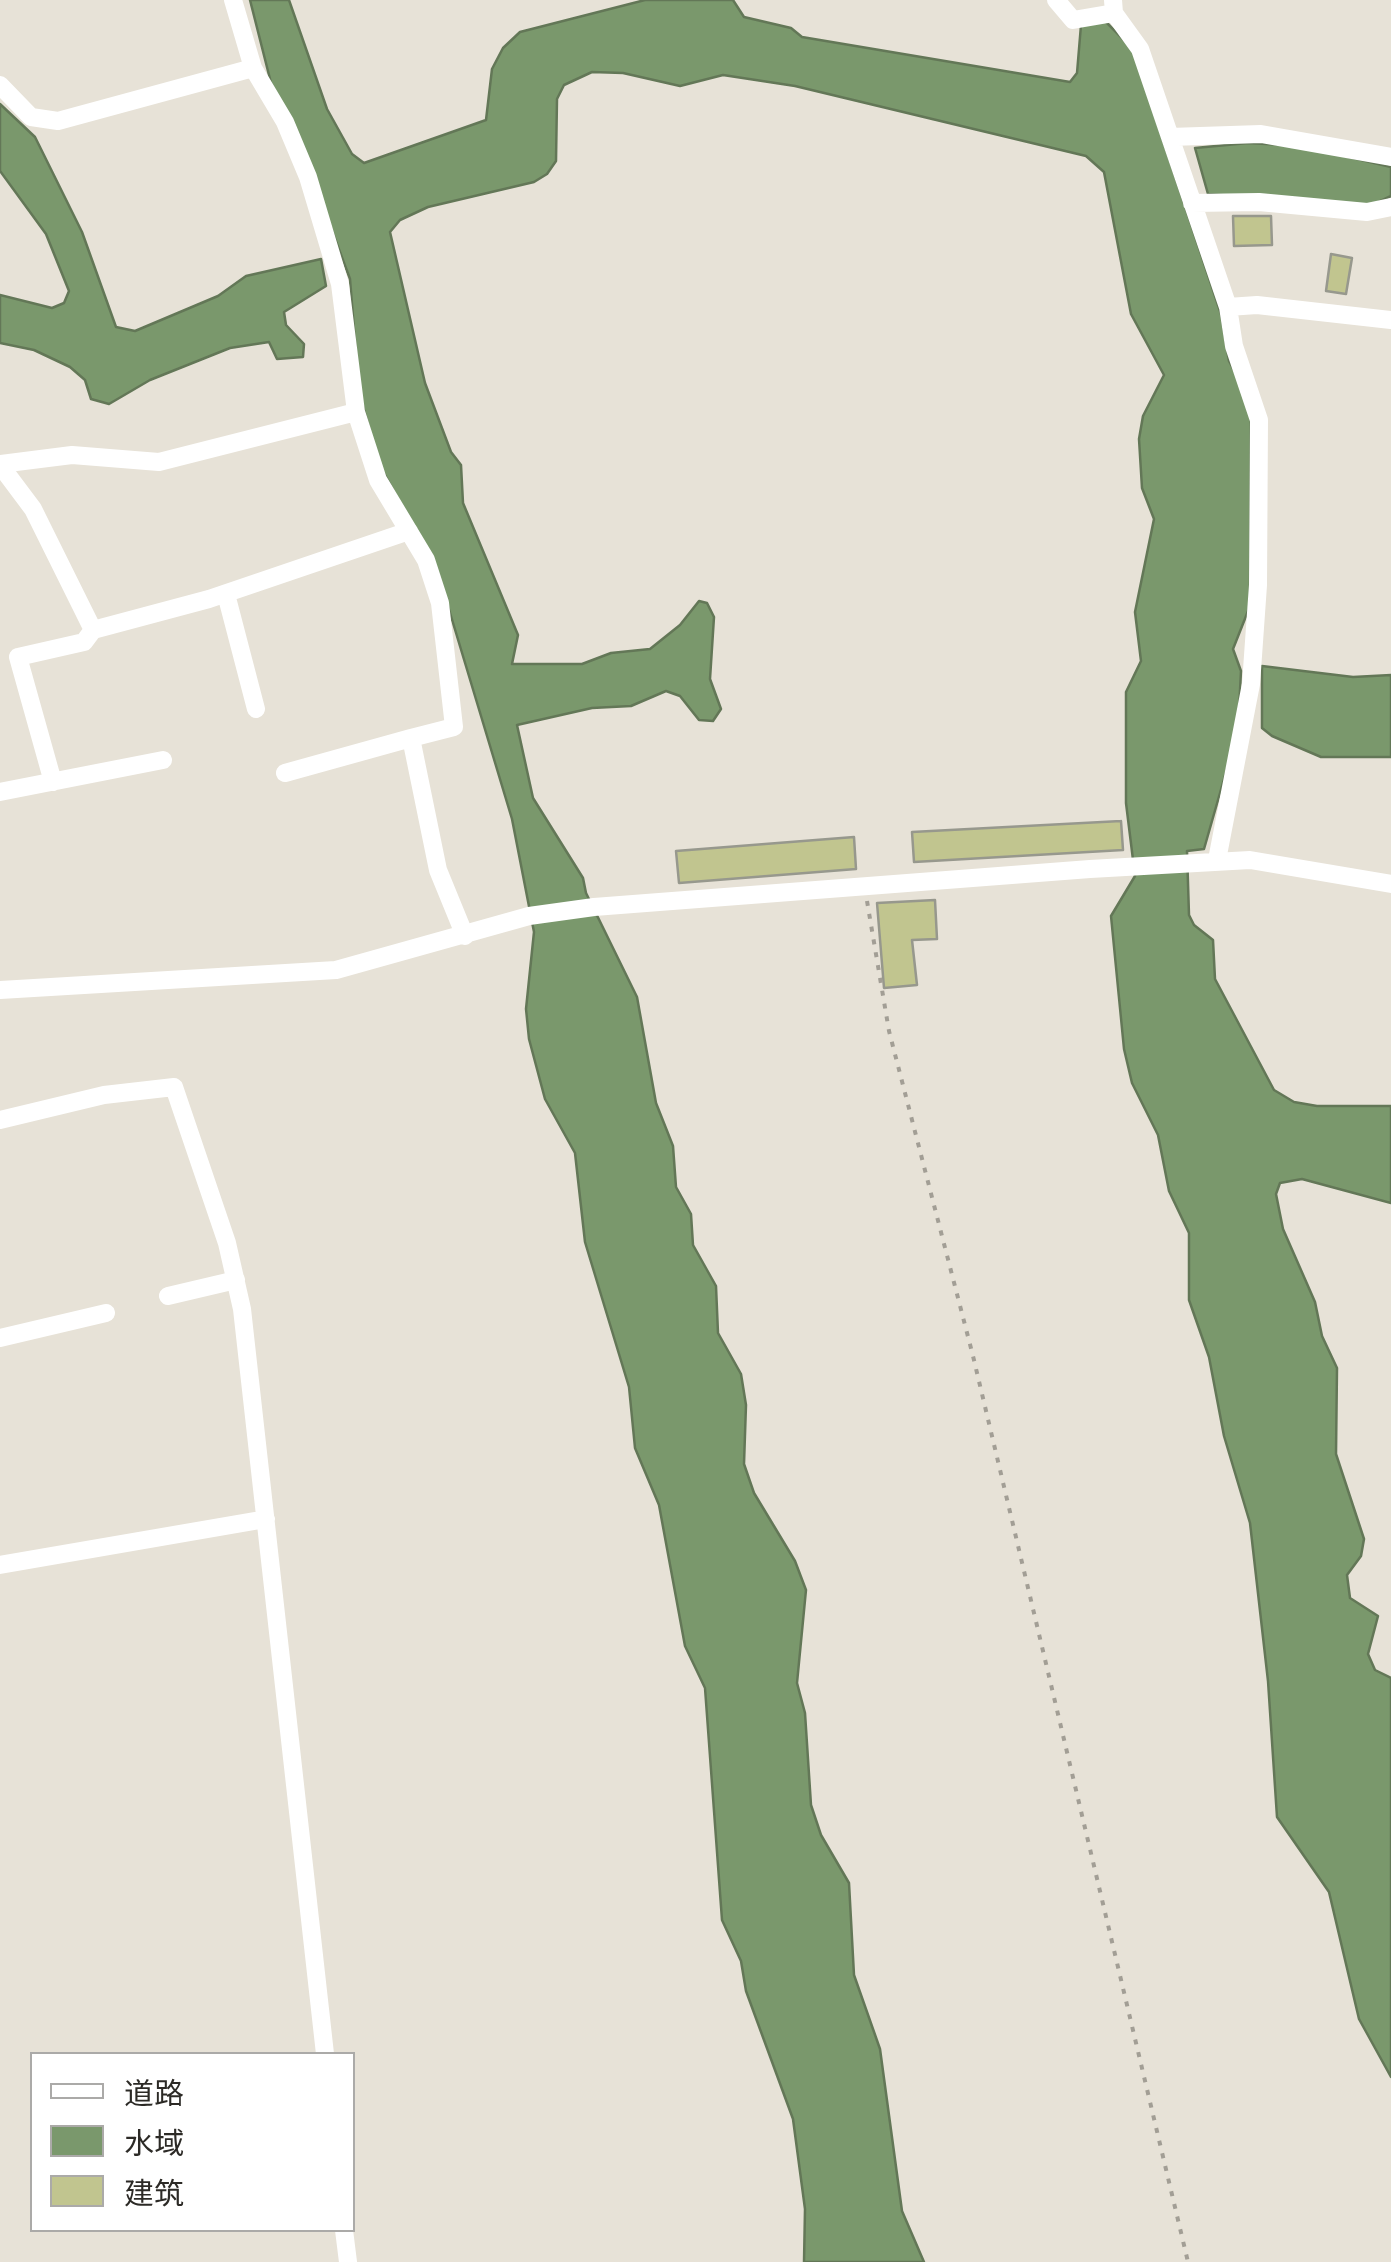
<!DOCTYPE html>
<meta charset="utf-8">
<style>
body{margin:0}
#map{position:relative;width:1391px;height:2262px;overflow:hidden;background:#e7e2d7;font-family:"Exo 2","Noto Sans SC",sans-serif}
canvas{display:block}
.legend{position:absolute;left:30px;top:2052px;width:325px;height:180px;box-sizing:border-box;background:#fff;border:2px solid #abaaa8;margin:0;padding:12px 18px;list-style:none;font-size:30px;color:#2c2a26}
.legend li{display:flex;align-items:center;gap:20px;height:50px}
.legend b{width:50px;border:2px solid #abaaa8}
</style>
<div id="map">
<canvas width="1391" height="2262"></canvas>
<ul class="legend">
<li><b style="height:12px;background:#fff"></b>道路</li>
<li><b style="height:28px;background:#7a986c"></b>水域</li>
<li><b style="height:28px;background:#c1c58f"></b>建筑</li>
</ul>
</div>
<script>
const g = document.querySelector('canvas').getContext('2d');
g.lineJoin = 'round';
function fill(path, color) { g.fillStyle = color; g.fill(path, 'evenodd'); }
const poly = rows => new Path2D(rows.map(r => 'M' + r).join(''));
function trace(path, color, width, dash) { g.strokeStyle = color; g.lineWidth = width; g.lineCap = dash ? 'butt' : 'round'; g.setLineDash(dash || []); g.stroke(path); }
const water = poly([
 [250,0,289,0,327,109,352,154,364,163,486,120,492,69,503,48,520,32,645,0,733,0,744,17,791,28,802,37,1070,82,1077,73,1081,25,1104,20,1133,49,1221,314,1229,361,1251,402,1250,606,1233,649,1241,671,1238,730,1204,849,1187,851,1189,915,1194,925,1213,940,1215,979,1274,1090,1294,1102,1317,1106,1391,1106,1391,1203,1302,1179,1280,1183,1276,1194,1283,1229,1315,1302,1322,1336,1337,1368,1336,1454,1364,1539,1361,1556,1347,1575,1350,1598,1378,1616,1368,1654,1375,1670,1391,1678,1391,2077,1359,2019,1329,1892,1277,1817,1268,1681,1250,1523,1224,1436,1209,1357,1189,1300,1189,1233,1169,1191,1158,1135,1132,1083,1124,1049,1111,916,1135,876,1126,803,1126,692,1141,661,1135,612,1154,519,1142,488,1139,439,1143,416,1164,375,1131,314,1104,172,1086,156,795,86,723,75,680,86,623,73,592,72,564,85,557,99,556,161,547,174,534,182,428,207,400,220,390,232,425,383,451,452,461,465,463,503,518,635,512,664,582,664,611,653,650,649,680,625,699,601,707,603,714,617,710,679,721,709,713,721,699,720,680,696,666,691,631,706,592,708,517,725,533,798,583,878,586,893,637,997,656,1103,673,1146,676,1187,691,1214,693,1245,716,1286,718,1333,741,1374,746,1405,744,1464,754,1493,795,1561,806,1590,797,1683,805,1713,811,1805,821,1835,849,1883,854,1975,880,2049,902,2211,924,2262,804,2262,805,2209,793,2119,746,1991,741,1961,722,1920,705,1688,685,1646,659,1505,635,1448,629,1387,585,1242,575,1153,545,1099,529,1039,526,1009,534,932,512,819,438,573,379,464,359,392,350,279,295,131,271,83,250,0],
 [0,104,35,137,82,232,116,327,135,331,218,296,246,276,321,259,326,286,284,312,286,325,304,344,303,357,277,359,269,342,230,348,150,380,109,404,91,399,85,380,70,367,34,350,0,343,0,295,52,308,64,303,69,291,46,234,0,171,0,104],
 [1248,143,1302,146,1391,167,1391,196,1368,207,1208,194,1195,148,1248,143],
 [1262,666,1353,677,1391,675,1391,757,1321,757,1272,736,1262,728,1262,666]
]);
const building = poly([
 [1233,216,1271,216,1272,245,1234,246,1233,216],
 [1331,254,1352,258,1346,294,1326,291,1331,254],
 [1121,821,1123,850,914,862,912,832,1121,821],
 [854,837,856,869,679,883,676,851,854,837],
 [935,900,937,939,912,940,917,985,884,988,877,903,935,900]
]);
const path = poly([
 [867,901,889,1031,973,1356,1188,2262]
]);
const minor = poly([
 [233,0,253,68],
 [1056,0,1073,20,1114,13],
 [1113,0,1114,13,1140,49,1228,307,1234,346,1259,420,1258,585,1251,684,1217,860],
 [0,85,31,117,58,121,253,68,285,122,308,177,340,284,356,412,378,480,426,560,440,603,454,727,411,738,438,870,465,936],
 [1170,137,1261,134,1391,157],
 [1192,203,1259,202,1367,212,1391,207],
 [1228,307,1257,305,1391,320],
 [0,464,72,455,159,462,356,412],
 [0,465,33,509,93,630],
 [226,594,256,709],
 [285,773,411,738],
 [53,782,18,657,84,642,93,630,209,599,409,531],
 [0,792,163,760],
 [0,990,336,970,529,916,594,907,1090,869,1250,860,1391,884],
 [0,1120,104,1095,174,1087,227,1243,242,1309,325,2054],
 [168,1296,236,1280],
 [0,1338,106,1313],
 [0,1565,266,1519],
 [344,2230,348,2262]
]);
fill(water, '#7a986c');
trace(water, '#637757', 2.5);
fill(building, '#c1c58f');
trace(building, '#97988d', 2.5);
trace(path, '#a29e95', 4, [5, 8]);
trace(minor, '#fff', 18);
</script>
